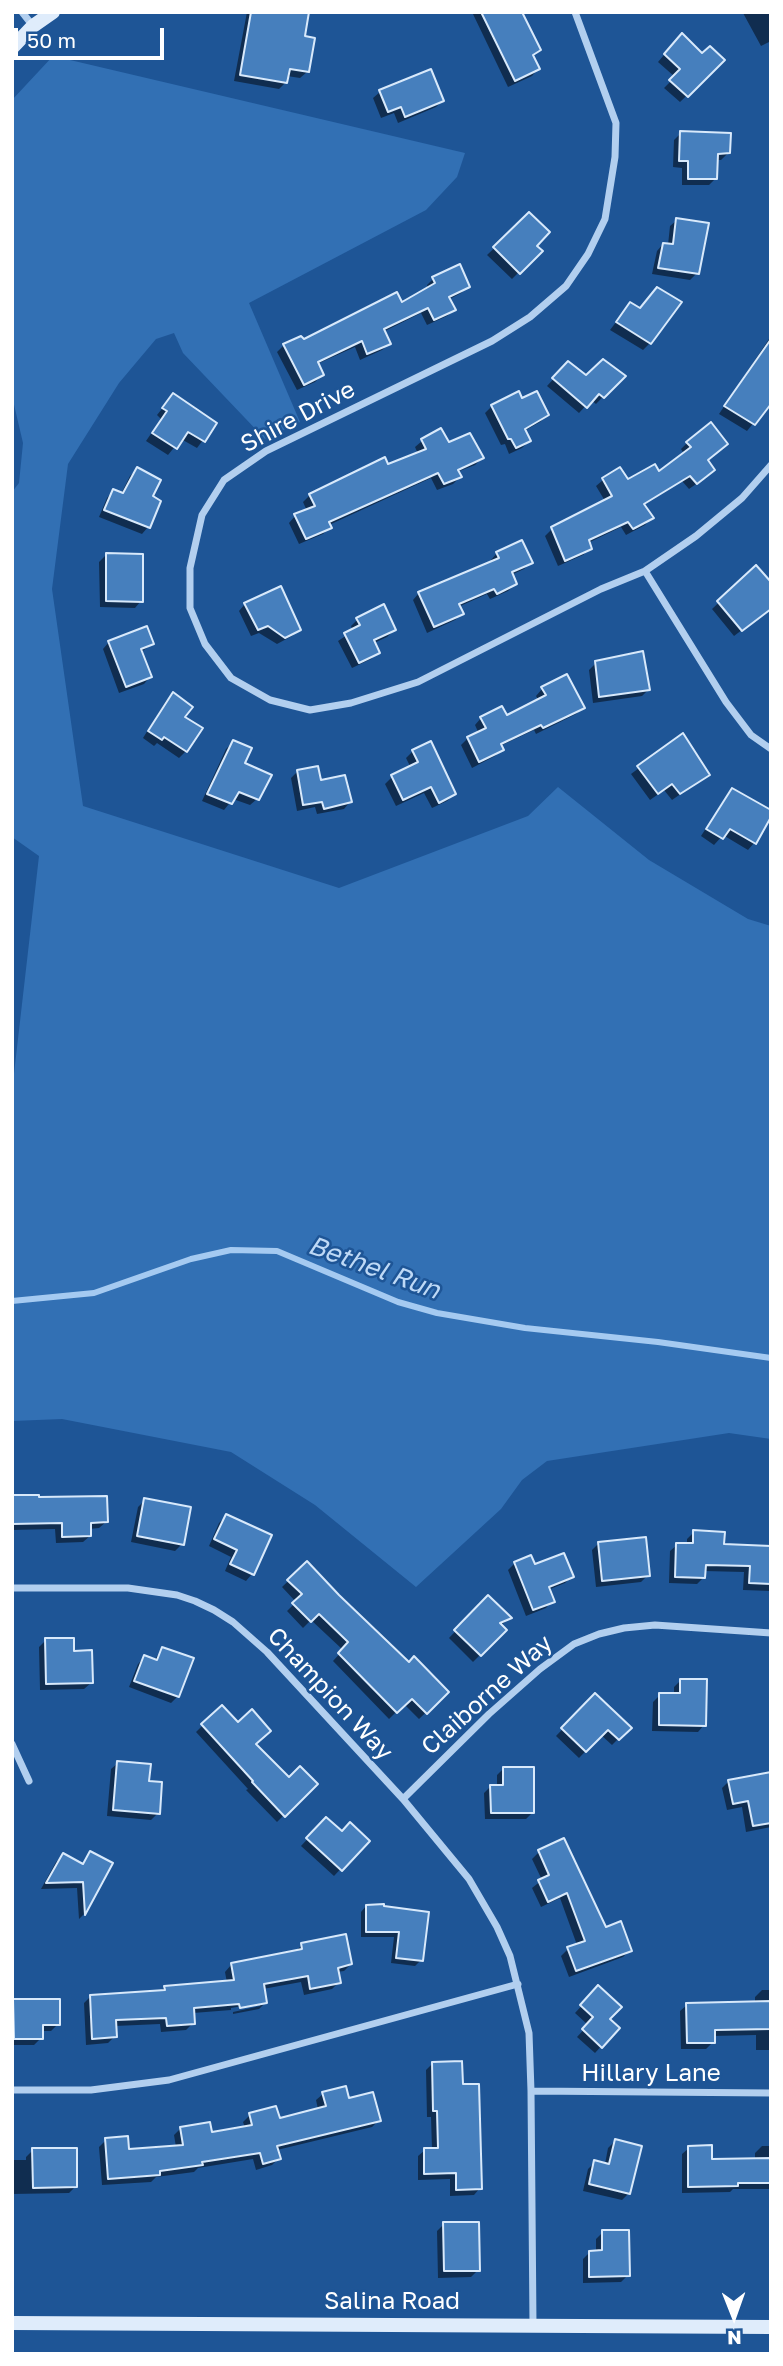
<!DOCTYPE html>
<style>
body{margin:0}
#map{position:relative;width:783px;height:2366px;overflow:hidden;background:#1e5596;font-family:"Golos Text",sans-serif}
canvas{display:block}
.frame{position:absolute;inset:0;border:14px solid #fff;pointer-events:none}
.north{position:absolute;left:699px;top:2282px;width:70px;height:70px;-webkit-text-stroke:5px #1e5596;paint-order:stroke;rotate:179deg;font-size:19px;font-weight:700;line-height:28px;text-align:center;color:#fff}
.north::after{content:'';display:block;margin:auto;width:24px;height:32px;background:#fff;clip-path:polygon(50% 0,100% 100%,50% 72%,0 100%)}
.scale{position:absolute;left:14px;top:28px;width:150px;height:32px;box-sizing:border-box;border:4px solid #fff;border-top:0;padding-left:9px;font-size:21px;line-height:24px;white-space:nowrap;color:#fff;-webkit-text-stroke:5px #1e5596;paint-order:stroke}
</style>
<div id="map">
<canvas width="783" height="2366"></canvas>
<div class="frame"></div>
<div class="north">N</div>
<div class="scale">50 m</div>
</div>
<script>
const g = document.querySelector('canvas').getContext('2d');
g.lineJoin = 'round';
function fill(path, color) { g.fillStyle = color; g.fill(path, 'evenodd'); }
const poly = rows => new Path2D(rows.map(r => 'M' + r).join(''));
function trace(path, color, width, dash) { g.strokeStyle = color; g.lineWidth = width; g.lineCap = dash ? 'butt' : 'round'; g.setLineDash(dash || []); g.stroke(path); }
function write(font, color, halo, rows, align = 'center') {
  g.font = font + ' "Golos Text",sans-serif'; g.lineWidth = 5; g.setLineDash([]); g.textBaseline = 'middle'; g.strokeStyle = halo; g.fillStyle = color; for (const [text, x, y, turn = 0] of rows) {
    g.save(); g.translate(x, y); g.rotate((+turn || 0) * Math.PI / 180); g.textAlign = isNaN(turn) ? turn : align; if (halo) g.strokeText(text, 0, 0); g.fillText(text, 0, 0); g.restore();
  }
}
const green = poly([
 [53,56,465,153,457,177,426,210,249,303,300,422,265,439,183,353,174,333,156,339,119,383,68,464,52,589,83,806,339,888,528,816,558,787,649,860,748,919,771,926,771,1439,729,1433,547,1461,522,1480,501,1509,416,1587,315,1505,231,1452,62,1419,12,1421,12,1091,39,856,12,837,12,492,19,483,23,443,12,396,12,100]
]);
const shadow = poly([
 [247,12,292,12,303,37,307,72,300,78,287,76,286,82,279,89,234,81],
 [472,12,518,12,539,50,532,57,538,69,532,76,508,87],
 [771,12,771,41,761,46,743,13],
 [675,42,702,56,723,61,680,102,664,88,675,77,658,62],
 [380,92,442,101,436,107,398,123,394,113,381,118,373,98],
 [681,133,728,153,721,160,716,160,716,178,709,185,682,185,682,168,673,167,674,140],
 [529,215,534,246,540,251,512,279,487,255],
 [677,220,697,273,690,280,652,274,657,251,663,244,668,245,670,226],
 [433,279,468,287,461,293,448,300,454,310,447,316,427,325,421,313,383,332,389,344,382,350,360,360,355,347,317,364,322,375,315,382,297,390,277,352,284,345,303,341,401,304,428,289,427,285],
 [630,304,650,343,643,350,610,330],
 [771,336,771,401,747,431,719,414],
 [568,363,586,378,623,376,596,404,591,400,579,413,547,386],
 [173,395,215,424,197,448,181,439,168,455,146,441,161,419,157,415],
 [521,400,547,415,540,422,524,431,529,441,522,448,509,454,505,444,501,445,485,413,492,406],
 [422,441,448,444,482,458,475,465,457,472,460,477,453,484,437,490,431,478,329,525,330,527,323,534,299,544,289,523,295,516,307,511,303,502,310,495,418,454,415,447],
 [687,443,706,461,706,477,689,489,682,481,643,505,651,518,645,525,626,535,621,527,588,543,590,548,583,555,558,566,545,536,552,529,605,501,596,486,603,480,619,470,628,481,658,473,684,454,681,449],
 [137,469,151,497,148,527,142,534,99,517,107,498,113,491,121,494,130,476],
 [497,553,531,562,524,569,511,575,515,584,508,591,490,599,487,594,458,607,462,613,455,620,427,633,413,600,419,593,492,563,491,560],
 [106,555,141,601,135,608,100,607,99,562],
 [756,567,759,617,734,636,712,609],
 [245,604,299,629,292,636,277,644,259,633,251,636,239,611],
 [358,619,394,630,387,637,374,643,378,652,371,659,352,668,338,641,353,631,351,626],
 [109,642,152,644,140,653,150,677,144,684,119,693,103,649],
 [596,663,648,690,642,696,593,703,589,670],
 [542,689,583,708,576,714,536,734,534,730,500,746,502,750,495,756,472,768,461,745,468,738,479,734,475,725,481,718,506,717,539,701,536,696],
 [173,694,183,717,186,751,179,758,157,743,154,746,143,738,166,701],
 [683,735,708,775,672,800,664,790,650,800,631,774],
 [233,742,257,799,250,805,233,799,224,810,202,801,226,749],
 [413,751,454,794,447,801,432,808,424,793,396,806,385,784,392,777,411,768,406,758],
 [298,771,320,782,350,802,344,809,317,814,315,807,297,811,291,778],
 [733,790,771,813,754,843,748,850,723,835,714,845,701,836,726,797],
 [12,1498,106,1522,99,1528,89,1529,90,1536,83,1542,56,1543,55,1529,12,1530,12,1536],
 [145,1500,182,1544,175,1551,131,1542,138,1507],
 [226,1516,252,1574,246,1581,225,1571,231,1557,209,1546,219,1523],
 [694,1532,723,1545,771,1547,771,1591,743,1590,744,1572,704,1571,704,1577,697,1584,669,1583,670,1551,677,1545,687,1545,687,1539],
 [599,1543,648,1575,641,1582,596,1587,592,1550],
 [307,1563,338,1596,409,1664,447,1692,419,1719,404,1704,389,1719,333,1661,343,1650,311,1620,303,1628,287,1611,296,1602,282,1587],
 [515,1563,534,1566,572,1576,565,1583,548,1590,552,1601,546,1608,526,1616,508,1570],
 [488,1597,510,1618,500,1626,505,1630,473,1662,449,1638],
 [46,1640,73,1652,91,1683,84,1689,40,1690,39,1647],
 [163,1649,178,1696,171,1703,129,1687,138,1664,145,1657,154,1660],
 [681,1680,704,1725,698,1732,652,1731,653,1702,660,1695,674,1695,674,1687],
 [595,1695,629,1728,612,1745,601,1735,579,1758,556,1736],
 [203,1725,254,1745,289,1780,315,1784,277,1822,246,1790,248,1789,196,1732],
 [118,1763,147,1782,158,1813,151,1820,107,1816,111,1769],
 [503,1769,533,1812,526,1819,485,1819,484,1793,491,1786,497,1786,497,1775],
 [771,1774,771,1827,746,1832,742,1807,727,1810,722,1788,729,1781],
 [326,1819,342,1833,367,1841,334,1876,301,1846],
 [539,1852,605,1929,630,1950,623,1957,569,1977,561,1956,568,1949,577,1945,560,1898,541,1907,532,1888,542,1880,532,1859],
 [91,1853,111,1863,84,1914,79,1919,77,1888,41,1889,56,1862,63,1855,81,1865],
 [366,1906,382,1906,421,1960,415,1966,391,1963,394,1937,361,1937,361,1912],
 [302,1945,351,1964,344,1971,337,1972,339,1982,332,1989,304,1995,301,1982,263,1989,266,2002,259,2009,233,2014,233,2012,260,2006,260,2003,231,2008,231,2010,193,2013,193,2023,186,2030,161,2032,160,2024,115,2026,115,2036,108,2043,86,2045,84,2003,91,1996,160,1992,165,1987,227,1983,225,1972,231,1965,295,1952],
 [598,1988,608,2019,618,2028,595,2053,577,2037,588,2025,575,2013],
 [762,1990,771,1990,771,2050,756,2050,756,2035,713,2036,713,2042,706,2049,681,2049,680,2011,687,2005,755,2003,755,1997],
 [12,2000,58,2000,58,2024,51,2031,41,2031,41,2038,34,2045,12,2045],
 [433,2063,461,2086,480,2188,474,2195,450,2196,450,2179,418,2180,418,2156,425,2150,432,2149,431,2117,427,2117,426,2070],
 [323,2094,348,2100,379,2120,372,2127,277,2150,279,2158,272,2165,256,2170,253,2159,198,2168,194,2172,156,2177,151,2182,102,2185,99,2147,106,2140,128,2150,176,2147,174,2135,181,2128,210,2134,245,2128,243,2122,250,2115,278,2120,318,2109,316,2100],
 [615,2141,629,2193,622,2200,583,2191,588,2169,595,2162,605,2164,608,2148],
 [762,2146,771,2146,771,2189,733,2189,730,2192,682,2193,682,2154,689,2148,710,2161,755,2160,755,2153],
 [33,2150,75,2187,69,2193,12,2194,12,2160,26,2160,26,2157],
 [444,2224,478,2270,471,2277,438,2278,437,2231],
 [603,2232,628,2275,621,2282,583,2283,583,2259,590,2252,596,2252,596,2239]
]);
const stream = poly([
 [12,1301,94,1293,191,1259,231,1250,277,1251,398,1302,437,1313,525,1328,658,1342,771,1358]
]);
const building = poly([
 [251,12,309,12,305,36,315,38,309,72,290,69,287,83,240,75,251,12],
 [481,12,522,12,541,50,533,55,540,69,515,81,481,12],
 [682,33,702,53,710,46,725,60,688,97,669,80,680,69,664,54,682,33],
 [431,69,444,101,405,117,401,107,388,112,379,90,431,69],
 [680,131,731,133,730,153,718,154,717,179,688,179,688,161,679,161,680,131],
 [529,212,550,232,537,246,543,251,520,274,493,247,529,212],
 [676,218,709,223,699,274,658,268,663,243,673,244,676,218],
 [460,264,470,287,449,297,456,310,434,320,428,308,384,329,391,344,367,354,362,341,318,362,324,375,304,385,283,344,301,336,304,339,397,292,402,302,435,283,432,277,460,264],
 [657,287,682,302,651,344,616,322,630,302,640,308,657,287],
 [771,339,771,404,755,425,724,406,771,339],
 [603,359,626,376,604,398,599,394,587,408,552,378,568,361,586,375,603,359],
 [519,391,522,398,537,391,549,415,525,429,531,441,516,448,511,439,508,439,491,405,519,391],
 [173,393,217,423,205,442,188,432,177,449,152,433,167,411,162,408,173,393],
 [711,422,728,444,708,460,715,470,697,484,690,476,644,504,654,518,633,529,628,522,589,540,592,549,565,561,551,527,612,496,602,478,620,467,628,479,655,464,659,471,691,447,686,442,711,422],
 [441,428,449,442,470,433,484,458,458,470,462,477,444,484,438,473,329,522,332,528,306,539,294,514,315,506,309,494,385,457,388,464,426,449,421,439,441,428],
 [137,467,161,480,153,496,161,501,150,528,104,510,113,489,123,493,137,467],
 [522,540,533,563,512,572,517,584,497,594,494,589,459,604,464,614,434,627,418,592,499,558,496,552,522,540],
 [106,553,143,554,143,602,106,601,106,553],
 [756,565,771,582,771,609,742,631,717,601,756,565],
 [281,586,301,630,285,638,268,626,258,630,244,603,281,586],
 [384,604,396,630,374,640,380,653,359,663,344,633,360,625,356,618,384,604],
 [147,626,154,644,141,649,152,677,126,687,108,641,147,626],
 [643,651,650,690,599,697,595,661,643,651],
 [567,674,585,708,543,728,541,725,501,744,504,750,479,762,467,737,486,728,480,717,502,706,507,715,546,695,541,687,567,674],
 [173,692,193,707,185,717,203,728,187,752,164,737,162,740,148,731,173,692],
 [683,733,710,775,680,794,672,784,658,794,637,766,683,733],
 [233,740,252,748,245,763,272,775,259,800,239,792,232,804,207,794,233,740],
 [431,741,456,794,439,803,431,787,403,800,391,775,418,762,412,750,431,741],
 [318,766,321,780,345,775,352,802,324,809,322,802,303,805,297,770,318,766],
 [732,788,771,810,771,817,756,844,730,829,723,839,706,829,732,788],
 [12,1495,39,1495,39,1497,107,1496,108,1522,91,1523,91,1536,62,1537,62,1523,12,1524,12,1495],
 [144,1498,191,1507,184,1545,137,1536,144,1498],
 [226,1514,272,1535,254,1575,230,1564,237,1550,214,1539,226,1514],
 [693,1530,725,1532,724,1544,771,1546,771,1584,749,1583,750,1566,706,1565,705,1578,675,1577,676,1543,693,1543,693,1530],
 [646,1537,650,1576,602,1581,598,1542,646,1537],
 [564,1553,574,1577,549,1587,555,1602,533,1610,514,1562,531,1555,535,1564,564,1553],
 [307,1561,339,1595,409,1662,414,1656,449,1692,427,1714,412,1699,397,1713,338,1653,348,1642,319,1614,311,1622,292,1603,302,1594,287,1580,307,1561],
 [488,1595,512,1618,500,1623,507,1630,481,1656,454,1630,488,1595],
 [45,1638,74,1638,74,1651,92,1650,93,1683,46,1684,45,1638],
 [162,1647,194,1658,179,1697,134,1681,144,1655,157,1660,162,1647],
 [680,1679,707,1679,706,1726,659,1725,659,1693,680,1693,680,1679],
 [595,1693,632,1728,619,1740,608,1730,586,1752,561,1728,595,1693],
 [222,1705,238,1722,252,1709,271,1731,256,1744,289,1777,300,1766,318,1784,285,1817,252,1782,253,1781,201,1724,222,1705],
 [117,1761,151,1764,149,1781,162,1782,160,1814,113,1810,117,1761],
 [503,1767,534,1767,534,1813,491,1813,490,1785,503,1785,503,1767],
 [771,1772,771,1823,753,1826,748,1801,733,1804,728,1780,771,1772],
 [326,1817,342,1831,350,1822,370,1841,342,1871,306,1838,326,1817],
 [564,1838,606,1927,621,1921,632,1951,576,1971,567,1947,585,1941,567,1893,548,1902,538,1880,549,1875,538,1850,564,1838],
 [90,1851,113,1863,85,1915,83,1882,46,1883,63,1853,83,1864,90,1851],
 [384,1904,384,1906,429,1912,423,1961,396,1958,399,1932,366,1932,366,1905,384,1904],
 [346,1934,352,1964,338,1968,341,1983,310,1989,308,1976,264,1984,267,2003,240,2008,239,2004,194,2008,195,2024,167,2026,166,2018,116,2020,117,2037,92,2039,90,1995,165,1990,164,1986,234,1980,231,1963,302,1949,301,1943,346,1934],
 [598,1985,622,2007,610,2019,620,2028,602,2048,582,2029,593,2017,580,2005,598,1985],
 [13,1999,60,1999,60,2025,43,2025,43,2039,14,2039,13,1999],
 [771,2001,771,2029,715,2030,715,2043,687,2043,686,2003,771,2001],
 [462,2061,463,2084,479,2084,482,2189,456,2190,456,2173,424,2174,424,2148,438,2148,437,2111,433,2111,432,2062,462,2061],
 [346,2086,349,2098,373,2092,381,2121,277,2146,281,2159,263,2164,260,2153,202,2162,203,2165,160,2171,160,2175,108,2179,105,2138,128,2136,129,2149,183,2145,180,2127,210,2122,212,2132,252,2125,249,2113,276,2106,280,2118,326,2106,322,2092,346,2086],
 [615,2139,642,2146,630,2194,589,2184,594,2160,609,2164,615,2139],
 [712,2145,712,2159,771,2158,771,2183,738,2183,738,2186,688,2187,688,2146,712,2145],
 [32,2148,77,2148,77,2187,33,2188,32,2148],
 [443,2222,479,2222,480,2271,444,2271,443,2222],
 [602,2230,629,2230,630,2276,589,2277,589,2251,602,2250,602,2230]
]);
const street = poly([
 [22,12,33,26],
 [575,12,616,123,615,157,605,219,588,254,566,286,530,317,492,341,266,451,224,480,202,515,190,568,190,608,205,644,231,678,270,700,310,710,351,703,418,682,601,589,645,571,696,536,742,498,771,465],
 [645,571,726,702,751,735,771,749],
 [12,1588,128,1588,177,1595,195,1601,214,1610,233,1622,267,1652,403,1799,469,1879,497,1927,510,1956,529,2033,531,2091,533,2325],
 [12,1744,29,1781],
 [403,1799,489,1714,540,1669,574,1644,599,1634,624,1628,655,1625,771,1633],
 [12,2090,91,2090,169,2080,518,1984],
 [531,2091,771,2093]
]);
const secondary = poly([
 [12,48,33,26,53,12],
 [12,2323,771,2327]
]);
const streetNames = [
 ["Shire Drive",298,417,-28],
 ["Champion Way",330,1694,47],
 ["Claiborne Way",487,1695,-42],
 ["Hillary Lane",651,2073],
 ["Salina Road",392,2301]
];
const waterNames = [
 ["Bethel Run",374,1268,20]
];
fill(green, '#3270b4');
fill(shadow, '#0007');
trace(stream, '#a5caf1', 6);
fill(building, '#467fbd');
trace(building, '#d8e9fb', 2);
trace(street, '#b2cfef', 7);
trace(secondary, '#dfecfb', 14);
write('24px', '#fff', '#1e5596', streetNames);
write('italic 26px', '#bed9f6', '#1e5596', waterNames);
</script>
